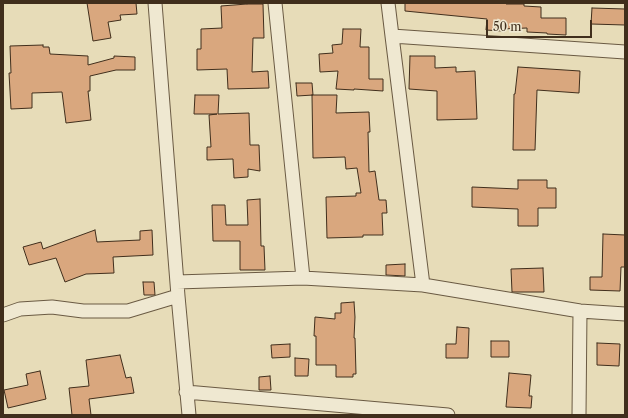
<!DOCTYPE html>
<style>
body{margin:0}
#map{position:relative;width:628px;height:418px;overflow:hidden;background:#e7dcb8;font-family:"Libre Caslon Text",serif}
canvas{display:block}
.frame{position:absolute;inset:0;border:4px solid #402e1c;pointer-events:none}
.scale{position:absolute;left:486px;top:20px;width:106px;height:18px;box-sizing:border-box;border:2px solid #402e1c;border-top:0;padding-left:5px;font-size:12px;line-height:14px;white-space:nowrap;color:#402e1c;-webkit-text-stroke:3px #efe8d1;paint-order:stroke}
</style>
<div id="map">
<canvas width="628" height="418"></canvas>
<div class="frame"></div>
<div class="scale">50 m</div>
</div>
<script>
const g = document.querySelector('canvas').getContext('2d');
g.lineJoin = 'round';
function fill(path, color) { g.fillStyle = color; g.fill(path, 'evenodd'); }
const poly = rows => new Path2D(rows.map(r => 'M' + r).join(''));
function trace(path, color, width, dash) { g.strokeStyle = color; g.lineWidth = width; g.lineCap = dash ? 'butt' : 'round'; g.setLineDash(dash || []); g.stroke(path); }
const building = poly([
 [87,3,136,3,137,14,120,15,121,20,108,22,111,38,93,41,87,3],
 [405,3,506,3,506,4,524,4,524,6,541,7,541,18,566,18,566,35,547,34,547,33,527,32,527,28,502,29,502,31,486,30,487,19,405,11,405,3],
 [247,4,263,4,264,38,253,38,252,72,268,71,269,88,228,89,227,69,197,70,197,49,201,49,201,29,222,28,221,6,247,4],
 [592,8,625,9,625,25,591,24,592,8],
 [343,29,361,29,360,47,369,47,369,79,383,79,383,91,354,89,354,90,336,89,338,71,320,72,319,54,333,53,332,45,342,44,343,29],
 [43,45,43,47,49,47,50,54,88,56,88,65,114,58,114,56,135,57,135,70,116,70,90,76,90,91,88,91,91,120,66,123,62,92,32,93,32,108,11,109,9,73,11,73,10,46,43,45],
 [410,56,435,56,435,68,456,67,456,72,475,71,477,119,437,120,437,91,409,89,410,56],
 [518,67,580,71,579,93,537,90,535,150,513,150,514,94,515,94,518,67],
 [296,83,312,83,313,95,297,96,296,83],
 [195,95,219,95,218,114,249,113,250,145,259,145,260,171,248,169,248,177,234,178,233,159,207,160,207,147,211,147,209,115,217,114,194,114,195,95],
 [312,95,337,95,336,113,369,112,370,132,368,132,369,172,375,171,379,200,386,200,387,213,382,213,383,235,363,235,363,237,327,238,326,197,356,196,356,193,361,193,357,168,346,169,345,157,313,158,312,95],
 [518,180,547,180,547,188,556,188,556,208,538,208,538,226,518,226,518,209,472,207,472,187,518,189,518,180],
 [260,199,261,246,264,246,265,270,240,270,240,241,213,241,212,205,225,205,226,225,248,225,247,200,260,199],
 [95,230,97,242,140,240,140,231,152,230,153,255,113,257,114,273,86,274,65,282,56,258,29,265,23,247,41,242,43,249,95,230],
 [603,234,625,235,625,267,621,267,620,291,590,290,590,277,602,277,603,234],
 [405,264,405,276,386,275,386,265,405,264],
 [543,268,544,292,512,292,511,269,543,268],
 [143,282,154,282,155,295,144,295,143,282],
 [354,302,355,317,354,338,355,338,356,374,353,374,353,377,336,377,336,365,316,365,316,336,314,336,315,317,335,319,335,313,341,313,341,303,354,302],
 [457,327,469,328,468,358,446,358,446,344,456,344,457,327],
 [491,341,509,341,509,357,491,357,491,341],
 [597,343,620,344,619,366,597,365,597,343],
 [290,344,290,357,272,358,271,345,290,344],
 [120,355,126,378,131,377,134,393,89,399,91,415,72,415,69,388,89,386,86,360,120,355],
 [295,358,309,359,308,376,295,376,295,358],
 [40,371,46,399,8,408,4,390,28,385,26,374,40,371],
 [509,373,531,375,529,396,532,396,531,408,506,407,509,373],
 [270,376,271,390,259,390,259,377,270,376]
]);
const street = poly([
 [155,3,178,296,189,415],
 [275,3,303,278],
 [388,3,392,36,423,285],
 [392,36,625,52],
 [177,282,303,278,423,285,580,311,625,314],
 [3,315,20,309,52,307,83,311,128,311,178,296],
 [186,392,448,415],
 [579,415,580,311]
]);
fill(building, '#d9a77e');
trace(building, '#402e1c', 1);
trace(street, '#6a5a43', 15);
trace(street, '#efe8d1', 13);
</script>
